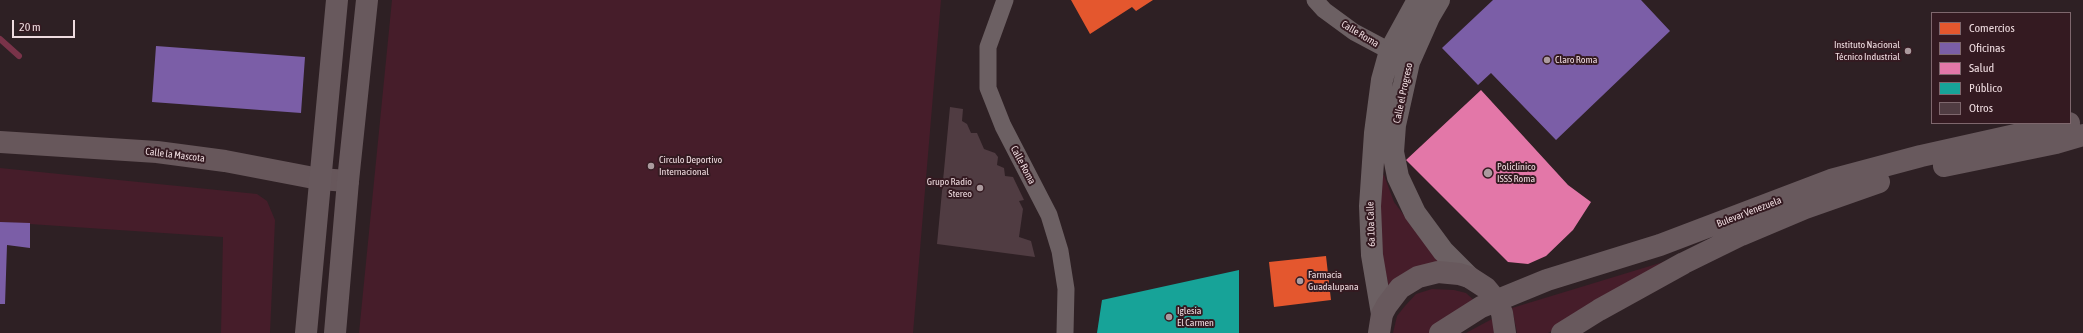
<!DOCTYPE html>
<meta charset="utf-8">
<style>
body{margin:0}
#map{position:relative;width:2083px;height:333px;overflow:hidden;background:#2e2024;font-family:"Asap Condensed",sans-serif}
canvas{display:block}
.legend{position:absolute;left:1931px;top:12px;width:140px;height:112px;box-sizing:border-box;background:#341a21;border:1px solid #7e676d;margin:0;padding:5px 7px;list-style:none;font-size:12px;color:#eedbdf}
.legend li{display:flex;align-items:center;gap:8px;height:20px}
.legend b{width:20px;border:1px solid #7e676d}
.scale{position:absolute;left:12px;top:20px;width:63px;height:18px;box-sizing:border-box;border:2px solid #eedbdf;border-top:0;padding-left:5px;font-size:12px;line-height:14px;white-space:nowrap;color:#eedbdf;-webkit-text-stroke:3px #341a21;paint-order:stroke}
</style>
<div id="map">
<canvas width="2083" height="333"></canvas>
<ul class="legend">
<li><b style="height:11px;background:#e4572e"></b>Comercios</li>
<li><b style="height:11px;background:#7b5ea7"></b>Oficinas</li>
<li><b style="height:11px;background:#e377a8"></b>Salud</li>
<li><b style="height:11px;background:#17a398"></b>Público</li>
<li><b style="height:11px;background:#503c42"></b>Otros</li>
</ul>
<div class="scale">20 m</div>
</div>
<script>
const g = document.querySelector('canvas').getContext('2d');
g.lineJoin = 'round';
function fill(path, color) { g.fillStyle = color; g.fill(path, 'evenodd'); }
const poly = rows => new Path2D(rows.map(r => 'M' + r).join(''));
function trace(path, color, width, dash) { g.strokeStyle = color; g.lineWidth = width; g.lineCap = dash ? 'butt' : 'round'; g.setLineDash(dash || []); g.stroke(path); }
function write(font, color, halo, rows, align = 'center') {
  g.font = font + ' "Asap Condensed",sans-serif'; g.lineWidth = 4; g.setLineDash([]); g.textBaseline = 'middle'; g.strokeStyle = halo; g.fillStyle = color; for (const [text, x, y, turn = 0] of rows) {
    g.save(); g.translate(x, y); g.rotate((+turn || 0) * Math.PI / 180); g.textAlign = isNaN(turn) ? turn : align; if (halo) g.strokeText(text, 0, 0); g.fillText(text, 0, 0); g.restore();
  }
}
const green = poly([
 [392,0,941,0,913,333,359,333],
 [0,168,257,194,267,201,275,220,270,333,221,333,223,237,0,222],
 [1384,175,1394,202,1442,266,1389,288,1383,260,1376,177],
 [1706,249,1548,333,1517,333,1512,308],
 [1432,289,1454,290,1466,293,1477,303,1431,333,1393,333,1397,316,1405,306,1416,294],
 [1492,319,1496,333,1466,333]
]);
const shops = poly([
 [1071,0,1153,0,1136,11,1132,7,1090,34],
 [1326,256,1331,300,1274,307,1269,262]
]);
const offices = poly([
 [1493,0,1641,0,1670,31,1556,140,1491,73,1478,85,1442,48],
 [156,46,305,57,301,113,152,102],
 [0,222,30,223,30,248,7,245,5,304,0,304]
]);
const health = poly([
 [1481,90,1568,185,1591,202,1573,230,1546,256,1528,264,1508,262,1406,160]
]);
const public = poly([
 [1239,270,1239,333,1097,333,1102,300]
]);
const stream = poly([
 [0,39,19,56]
]);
const building = poly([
 [950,107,963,109,962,121,967,124,971,133,977,133,984,149,995,153,998,157,997,165,1004,168,1005,176,1013,177,1024,200,1019,201,1023,209,1019,237,1031,241,1035,257,937,244]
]);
const minor = poly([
 [1005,0,988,47,988,88,1003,126,1049,215,1060,251,1066,289,1065,333],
 [1315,0,1324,10,1354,32,1401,57]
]);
const tertiary = poly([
 [1439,0,1429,17,1409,62,1395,125,1393,152,1398,177,1415,213,1443,251,1469,277],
 [1382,314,1372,255,1370,206,1375,133,1382,80,1390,51,1418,0]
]);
const secondary = poly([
 [0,142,157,152,225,161,319,179,348,181]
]);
const trunk = poly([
 [1944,166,2056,143,2083,135],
 [306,333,337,0],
 [335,333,348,181,367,0],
 [1379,333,1382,314,1387,305,1400,288,1418,277,1438,272,1459,274,1469,277,1486,288,1496,300,1502,313,1505,333],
 [1440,333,1481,307,1547,280,1660,245,1831,180,1921,156,2069,123],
 [1562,333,1599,310,1684,263,1741,235,1805,208,1879,182]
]);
const markers = [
 [1908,51,4,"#ab9a9e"],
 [1547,60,4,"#ab9a9e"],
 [651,166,4,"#ab9a9e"],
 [1488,173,5,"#ab9a9e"],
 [980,188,4,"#ab9a9e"],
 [1300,281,4,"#ab9a9e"],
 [1169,317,4,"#ab9a9e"]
];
const streetNames = [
 ["Calle Roma",1360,34,31],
 ["Calle el Progreso",1403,93,-78],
 ["Calle la Mascota",175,155,7],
 ["Calle Roma",1023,165,62],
 ["Bulevar Venezuela",1749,212,-21],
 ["6a 10a Calle",1371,224,-92]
];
const poiNames = [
 ["Instituto Nacional",1900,45,"right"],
 ["Técnico Industrial",1900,57,"right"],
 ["Claro Roma",1555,60],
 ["Circulo Deportivo",659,160],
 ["Internacional",659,172],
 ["Policlinico",1497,167],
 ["ISSS Roma",1497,179],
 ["Grupo Radio",972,182,"right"],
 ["Stereo",972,194,"right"],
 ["Farmacia",1308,275],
 ["Guadalupana",1308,287],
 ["Iglesia",1177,311],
 ["El Carmen",1177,323]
];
fill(green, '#461d2a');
fill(shops, '#e4572e');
fill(offices, '#7b5ea7');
fill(health, '#e377a8');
fill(public, '#17a398');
trace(stream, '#793349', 6);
fill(building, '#503c42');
trace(minor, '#6c6063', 17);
trace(tertiary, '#6c6063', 22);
trace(secondary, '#67575b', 22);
trace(trunk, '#68595d', 22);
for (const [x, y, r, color] of markers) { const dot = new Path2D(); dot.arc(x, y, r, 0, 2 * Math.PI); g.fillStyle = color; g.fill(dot); trace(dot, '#341a21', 1.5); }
write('10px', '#eedbdf', '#341a21', streetNames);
write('10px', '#eedbdf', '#341a21', poiNames, 'left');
</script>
